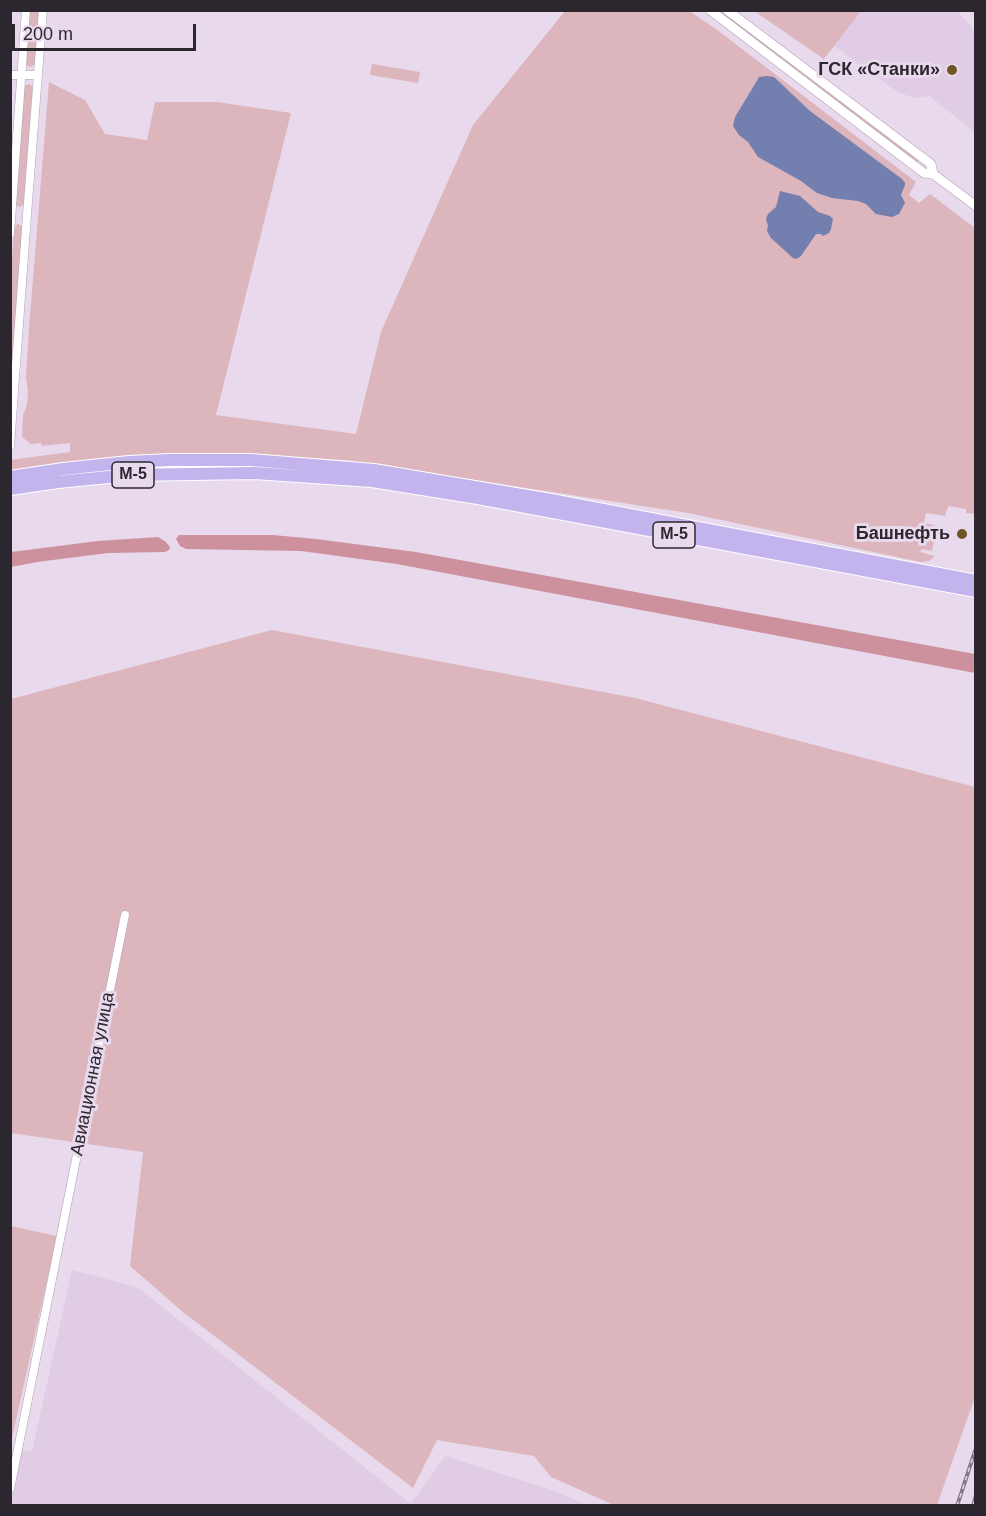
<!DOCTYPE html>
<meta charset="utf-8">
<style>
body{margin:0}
#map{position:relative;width:986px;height:1516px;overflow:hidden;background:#e8d9ec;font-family:Helvetica,sans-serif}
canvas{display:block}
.frame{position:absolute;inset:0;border:12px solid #2c272e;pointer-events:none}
.scale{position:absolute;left:12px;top:24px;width:184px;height:27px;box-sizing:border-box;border:3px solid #2c272e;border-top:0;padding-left:8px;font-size:18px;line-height:21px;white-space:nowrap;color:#2c272e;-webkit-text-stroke:4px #e8d9ec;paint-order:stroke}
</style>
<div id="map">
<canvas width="986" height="1516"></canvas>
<div class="frame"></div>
<div class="scale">200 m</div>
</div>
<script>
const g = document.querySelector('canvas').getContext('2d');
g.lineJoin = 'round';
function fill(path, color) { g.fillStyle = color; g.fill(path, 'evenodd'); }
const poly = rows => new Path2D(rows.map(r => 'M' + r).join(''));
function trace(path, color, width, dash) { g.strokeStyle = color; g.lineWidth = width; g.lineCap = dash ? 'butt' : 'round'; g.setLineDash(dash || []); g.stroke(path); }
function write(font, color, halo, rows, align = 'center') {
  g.font = font + ' Helvetica,sans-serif'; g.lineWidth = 6; g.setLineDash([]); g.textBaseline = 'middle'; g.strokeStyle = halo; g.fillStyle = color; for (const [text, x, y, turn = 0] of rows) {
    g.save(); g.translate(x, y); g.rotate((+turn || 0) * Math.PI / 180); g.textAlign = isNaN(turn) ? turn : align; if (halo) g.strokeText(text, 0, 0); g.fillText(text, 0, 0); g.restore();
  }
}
const built = poly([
 [861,11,956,11,960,14,973,29,975,37,975,132,929,96,917,98,899,93,834,46],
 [72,1270,137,1287,411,1504,445,1456,555,1491,586,1505,11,1505,10,1448,32,1452]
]);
const green = poly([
 [29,11,39,11,35,64,31,67,27,66,26,63],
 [565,11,689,11,716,29,916,182,909,195,919,203,930,194,975,228,975,514,966,513,966,509,948,506,945,516,926,513,924,523,937,526,932,551,922,549,920,552,935,556,934,557,929,561,921,562,688,513,345,460,255,455,130,457,60,463,11,472,10,460,70,452,70,443,42,446,41,443,31,444,22,437,23,415,27,405,28,391,26,377,29,328,49,82,85,100,105,134,147,140,155,102,217,102,291,113,216,415,356,434,381,332,473,125],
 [716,11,721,11,919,161,916,163],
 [754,11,861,11,824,59],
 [372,64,420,72,418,83,370,75],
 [29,84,32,86,33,89,24,202,23,205,20,207,17,206,15,203,23,89,25,86],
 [18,224,23,227,11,399,11,273,14,229,15,226],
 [272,630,635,698,975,787,976,1394,937,1505,614,1505,551,1477,534,1456,437,1440,413,1488,183,1312,130,1266,143,1152,11,1133,11,699],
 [11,1226,57,1236,12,1438,11,1438]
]);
const forest = poly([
 [179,535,273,535,316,539,416,552,975,654,975,673,397,564,301,551,186,549,180,546,176,539],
 [158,537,166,542,170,547,169,550,165,552,108,553,37,562,11,567,11,552,98,541]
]);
const water = poly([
 [767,76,774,77,810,111,902,179,905,183,905,185,901,195,905,203,899,214,892,217,876,214,866,204,858,201,832,198,817,193,801,181,758,157,748,142,739,135,733,126,735,117,755,84,759,77],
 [780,191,800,196,818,212,830,216,833,219,831,229,829,233,823,236,821,234,816,234,801,256,796,259,793,258,771,238,767,231,768,226,766,219,768,214,776,207]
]);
const minor = poly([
 [10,75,38,75],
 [10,234,26,10],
 [10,446,27,215,43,10],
 [10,1489,125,915]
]);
const tertiary = poly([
 [710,10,916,167,924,173,933,174,976,206],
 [727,10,931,164,933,174]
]);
const trunk = poly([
 [10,477,63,469,129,462,170,460,251,460,374,470,551,500,976,581],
 [10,489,58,482,129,475,254,473,372,481,478,498,976,591]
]);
const rail = poly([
 [957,1506,976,1448],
 [973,1506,976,1495]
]);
const markers = [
 [952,70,6,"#705327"],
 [962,534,6,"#705327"]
];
const shields = [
 [133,475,42],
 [674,535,42]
];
const shieldNames = [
 ["М-5",133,475],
 ["М-5",674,535]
];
const poiNames = [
 ["ГСК «Станки»",940,70],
 ["Башнефть",950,534]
];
const streetNames = [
 ["Авиационная улица",93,1074,-79]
];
fill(built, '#e0cce5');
fill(green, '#ddb5bc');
fill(forest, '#cd919d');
fill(water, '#727faf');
trace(minor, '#b1a3b5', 9);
trace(tertiary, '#b1a3b5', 10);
trace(trunk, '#fff', 14);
trace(minor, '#fff', 8);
trace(tertiary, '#fff', 9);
trace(trunk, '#c3b4ee', 12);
trace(rail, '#837986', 4);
trace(rail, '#e8d9ec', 1.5, [4.5]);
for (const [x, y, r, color] of markers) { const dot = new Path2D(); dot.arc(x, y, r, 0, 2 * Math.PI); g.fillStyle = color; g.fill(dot); trace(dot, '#e8d9ec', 2); }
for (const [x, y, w] of shields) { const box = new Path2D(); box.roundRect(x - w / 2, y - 13, w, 26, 4.5); g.fillStyle = '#e8d9ec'; g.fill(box); trace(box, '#2c272e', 1.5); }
write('bold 16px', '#2c272e', null, shieldNames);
write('bold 18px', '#2c272e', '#e8d9ec', poiNames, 'right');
write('18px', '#2c272e', '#e8d9ec', streetNames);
</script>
